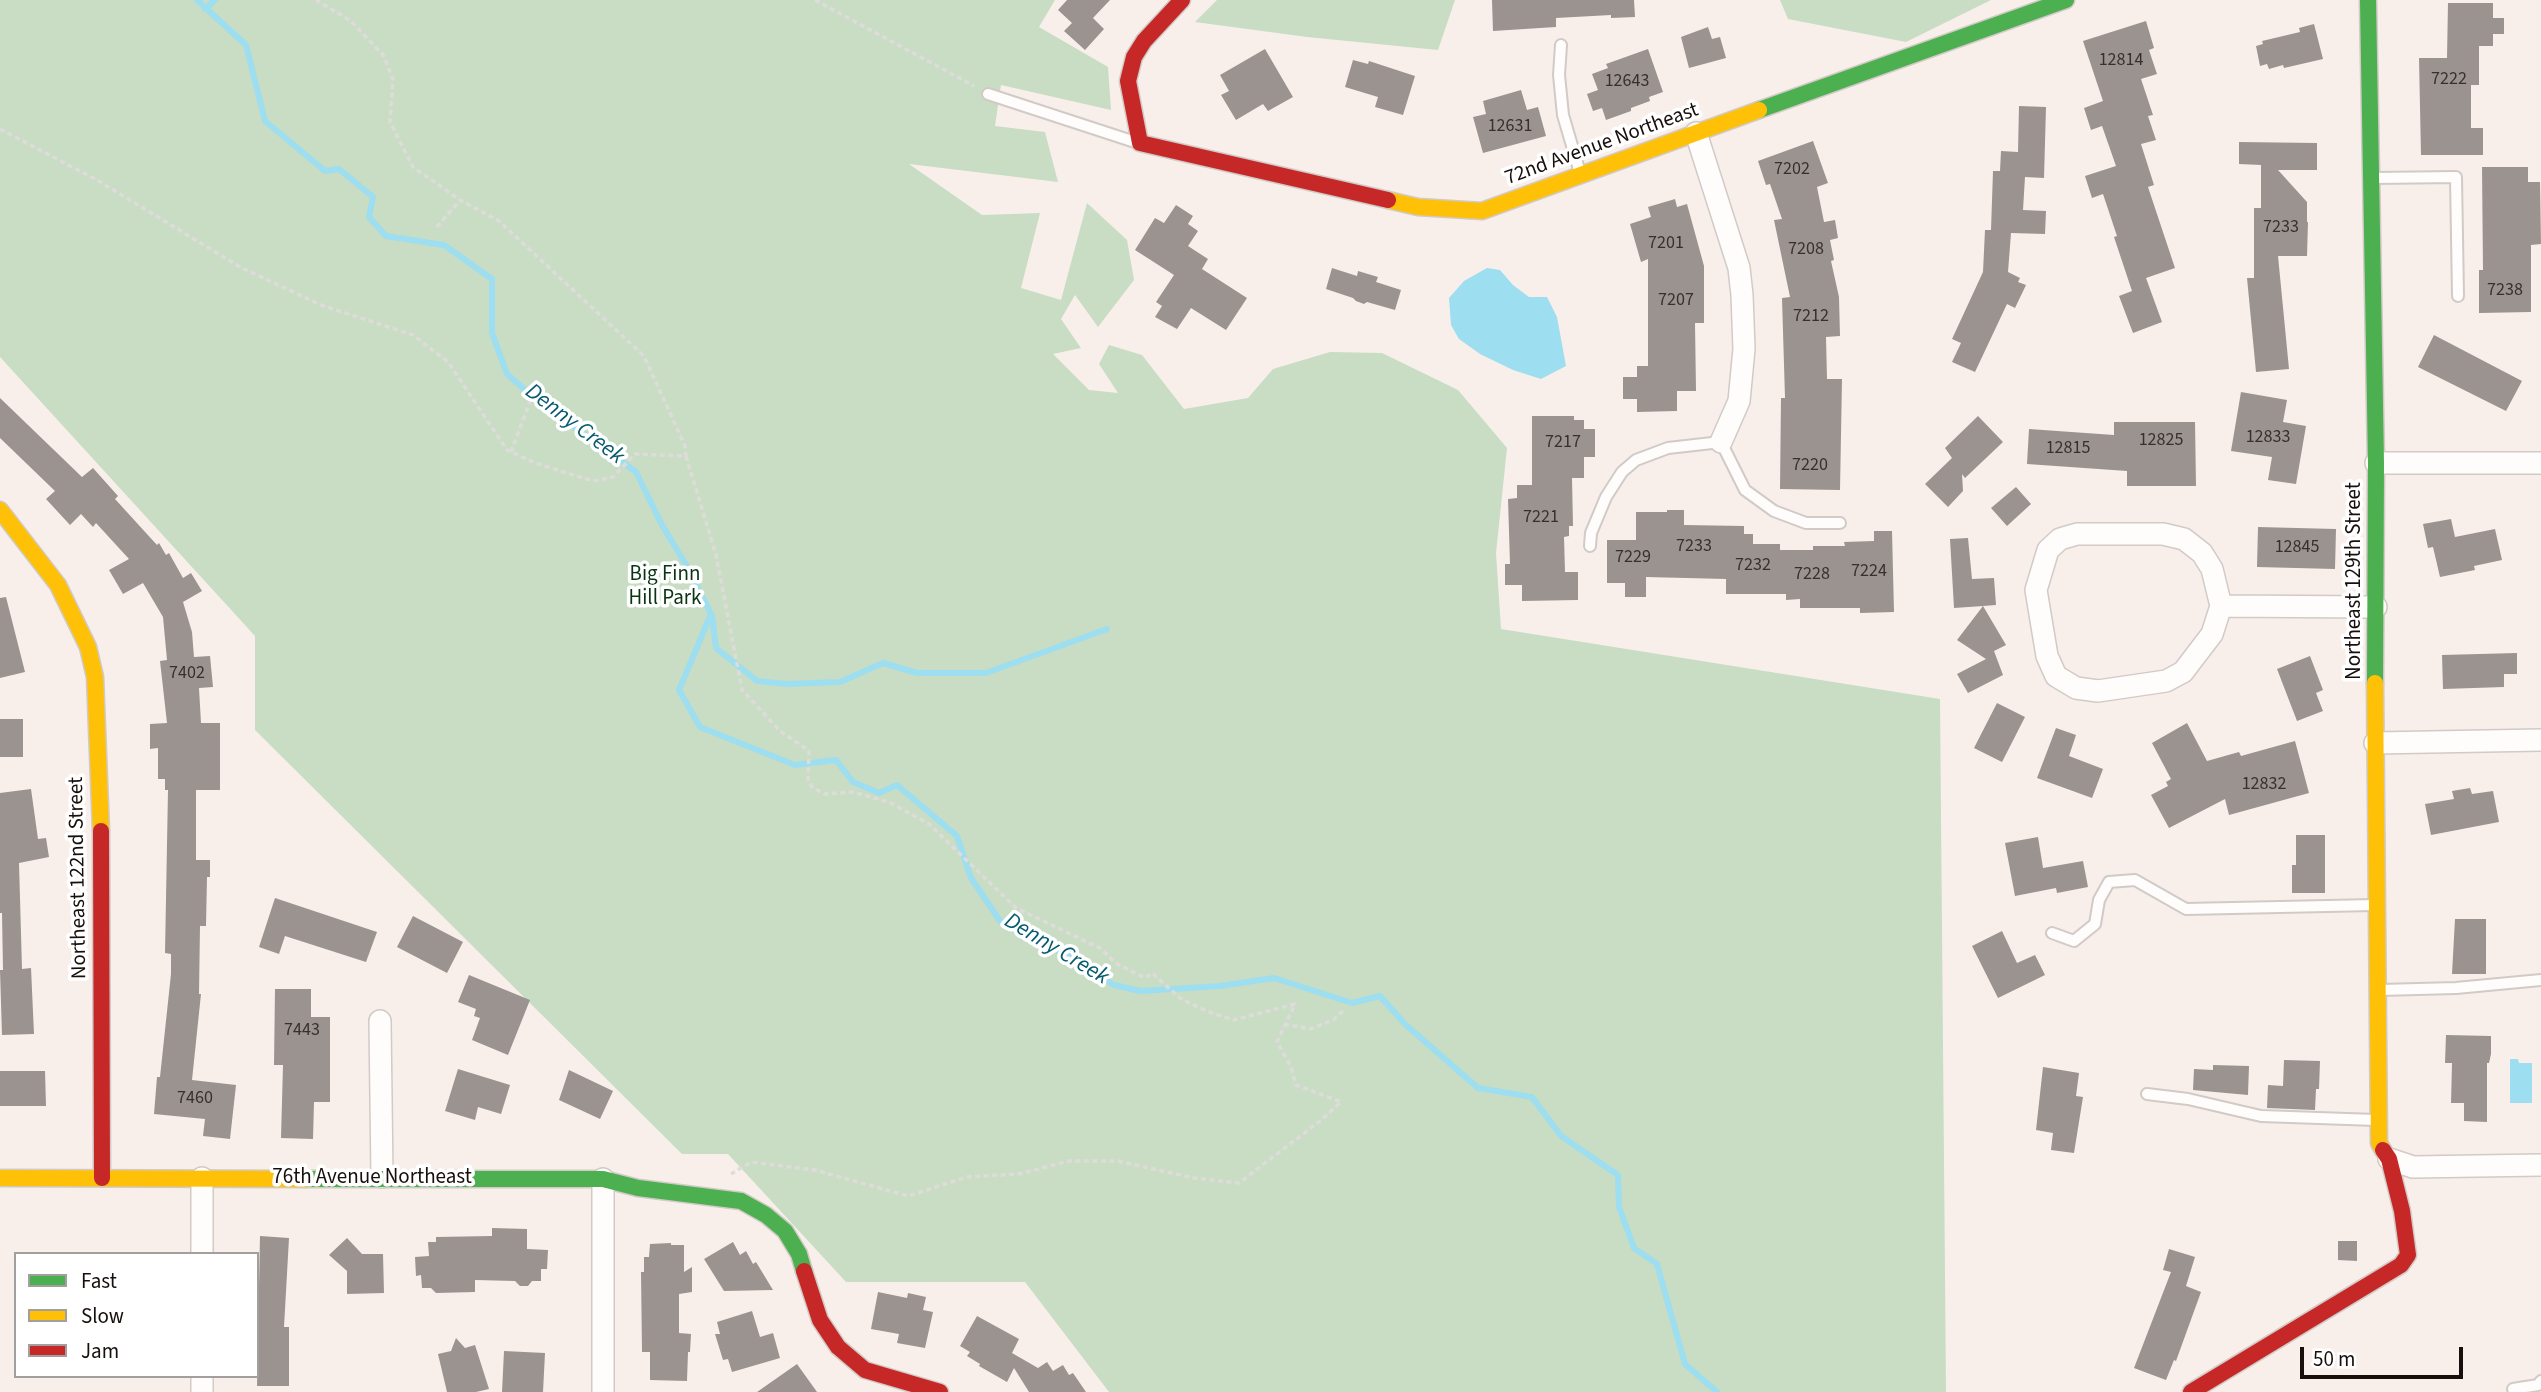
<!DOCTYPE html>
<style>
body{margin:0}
#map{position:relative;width:2541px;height:1392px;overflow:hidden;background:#f8efeb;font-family:"Source Sans 3",sans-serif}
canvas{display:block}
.legend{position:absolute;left:14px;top:1252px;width:245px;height:126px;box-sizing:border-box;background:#fff;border:2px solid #a29f9e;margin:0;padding:9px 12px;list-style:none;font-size:21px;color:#160f0c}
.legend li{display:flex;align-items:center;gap:14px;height:35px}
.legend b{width:35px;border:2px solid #a29f9e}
.scale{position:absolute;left:2300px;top:1347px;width:163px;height:32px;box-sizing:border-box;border:4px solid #160f0c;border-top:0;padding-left:9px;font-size:21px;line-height:24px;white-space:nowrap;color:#160f0c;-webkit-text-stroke:5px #fff;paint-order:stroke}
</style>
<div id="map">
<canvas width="2541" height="1392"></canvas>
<ul class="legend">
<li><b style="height:9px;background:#4caf50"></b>Fast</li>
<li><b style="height:9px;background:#ffc107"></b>Slow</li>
<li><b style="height:9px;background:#c62828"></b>Jam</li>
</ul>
<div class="scale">50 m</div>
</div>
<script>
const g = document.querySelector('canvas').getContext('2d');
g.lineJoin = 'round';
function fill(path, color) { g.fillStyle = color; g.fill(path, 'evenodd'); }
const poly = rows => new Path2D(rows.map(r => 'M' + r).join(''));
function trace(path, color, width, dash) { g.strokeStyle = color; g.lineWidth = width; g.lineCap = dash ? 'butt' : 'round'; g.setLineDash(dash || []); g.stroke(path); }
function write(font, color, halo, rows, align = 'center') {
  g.font = font + ' "Source Sans 3",sans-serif'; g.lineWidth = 7; g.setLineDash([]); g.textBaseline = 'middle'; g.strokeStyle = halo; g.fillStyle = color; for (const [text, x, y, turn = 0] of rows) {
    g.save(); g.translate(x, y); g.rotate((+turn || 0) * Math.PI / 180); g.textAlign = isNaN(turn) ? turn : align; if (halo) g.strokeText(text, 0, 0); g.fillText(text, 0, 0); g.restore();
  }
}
const green = poly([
 [0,0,1055,0,1039,27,1108,67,1111,110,1001,85,995,126,1045,132,1058,182,909,164,982,215,1040,213,1021,288,1061,300,1087,203,1127,240,1134,280,1098,327,1075,295,1061,319,1081,348,1053,354,1089,390,1118,393,1099,364,1109,345,1142,355,1184,409,1248,398,1273,369,1330,352,1382,353,1458,390,1507,448,1496,553,1501,629,1940,699,1946,1392,1109,1392,1025,1282,846,1282,728,1154,682,1154,255,730,255,636,0,357],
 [1217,0,1455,0,1438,50,1307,37,1195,22],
 [1780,0,1991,0,1906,42,1788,19]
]);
const water = poly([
 [1487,268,1500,270,1513,285,1529,297,1547,297,1557,317,1566,366,1541,379,1513,370,1480,354,1459,339,1451,325,1449,298,1464,281],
 [2510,1059,2518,1059,2519,1063,2532,1063,2532,1103,2510,1103]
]);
const stream = poly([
 [197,0,246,45,265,121,325,171,339,169,373,197,369,217,386,236,444,245,492,279,492,333,507,374,532,396,636,472,662,525,688,568,711,614,679,690,700,727,795,765,836,760,853,782,879,793,897,785,957,836,971,878,1000,921,1028,939,1061,952,1114,985,1140,991,1220,986,1274,978,1352,1003,1380,996,1406,1025,1478,1088,1532,1097,1561,1136,1618,1175,1619,1207,1634,1248,1657,1264,1685,1364,1717,1392],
 [205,9,215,0],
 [712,615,716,648,757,681,787,684,840,682,883,663,917,673,986,673,1107,629]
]);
const building = poly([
 [1067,0,1110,0,1093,18,1104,29,1085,50,1064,31,1072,23,1058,10],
 [1492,0,1634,0,1635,17,1611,18,1611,15,1556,18,1556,27,1493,31],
 [2448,3,2493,3,2493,18,2504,18,2504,34,2493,34,2493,46,2479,46,2479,85,2471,85,2471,128,2483,128,2483,155,2421,155,2419,58,2447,58],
 [2146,21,2154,48,2149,50,2157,74,2141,79,2153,115,2148,116,2156,140,2141,144,2154,185,2148,187,2175,268,2146,278,2162,322,2133,333,2119,296,2132,291,2114,237,2117,236,2103,194,2092,198,2085,176,2116,166,2102,126,2091,130,2084,108,2103,101,2083,41],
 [2314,24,2323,59,2284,68,2283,65,2269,69,2267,64,2260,66,2256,46,2263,44,2262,41,2300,32,2299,28],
 [1708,27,1712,39,1720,37,1726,58,1689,68,1681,37],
 [1265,49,1293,97,1268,111,1263,104,1236,120,1221,95,1229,91,1220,75],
 [1648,49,1663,92,1649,97,1650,101,1631,108,1631,111,1606,120,1602,108,1593,111,1587,94,1598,90,1592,74,1608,68,1606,64],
 [1353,60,1368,64,1369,61,1415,76,1403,115,1375,107,1378,97,1345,87],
 [1521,90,1527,110,1538,107,1546,136,1483,153,1473,117,1486,114,1483,101],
 [2019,106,2046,107,2044,178,2025,177,2023,210,2046,211,2045,234,2011,233,2008,272,2020,278,2018,282,2026,285,2015,308,2007,304,1975,372,1952,362,1961,343,1952,339,1983,272,1985,230,1991,230,1993,171,2000,171,2001,151,2018,152],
 [1813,141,1828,183,1817,187,1824,222,1835,220,1838,238,1830,240,1834,260,1831,261,1839,297,1840,336,1826,337,1827,379,1842,379,1840,490,1780,489,1781,398,1785,398,1782,298,1790,297,1774,220,1782,219,1770,184,1766,185,1758,161],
 [2239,142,2317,143,2317,170,2278,170,2307,202,2307,222,2308,222,2307,256,2278,256,2289,369,2256,372,2247,278,2254,278,2254,208,2261,208,2261,165,2239,164],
 [2482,167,2528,167,2528,182,2540,182,2541,244,2531,245,2531,312,2479,313,2479,270,2483,270],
 [1675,199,1677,207,1687,204,1704,266,1704,323,1695,323,1696,391,1677,391,1677,411,1637,412,1637,399,1623,399,1623,377,1637,377,1637,366,1648,366,1648,259,1641,262,1630,224,1651,217,1648,207],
 [1176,205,1193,216,1188,224,1198,231,1188,246,1208,259,1202,269,1247,298,1226,330,1191,308,1177,329,1155,317,1162,306,1156,302,1174,275,1135,250,1155,218,1164,223],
 [1332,268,1357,276,1358,271,1378,277,1376,282,1401,290,1395,310,1367,302,1364,304,1356,301,1353,298,1326,289],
 [2434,335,2522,381,2506,411,2418,367],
 [2241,392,2287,400,2283,422,2306,426,2296,484,2268,480,2272,457,2231,451],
 [0,398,82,477,93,468,118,496,115,499,157,545,159,543,166,555,169,553,183,578,191,573,202,591,183,602,192,632,194,657,210,656,213,687,199,688,201,723,220,723,220,790,196,790,196,860,210,860,210,877,207,877,206,926,200,926,199,994,201,994,192,1080,236,1085,230,1139,203,1136,205,1119,154,1114,157,1077,160,1077,171,974,171,954,165,953,168,790,165,790,165,779,158,779,158,748,150,749,150,724,167,723,160,661,167,660,163,617,143,583,123,594,109,570,129,559,96,523,93,527,81,514,70,525,46,499,55,491,0,438],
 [1532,416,1574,416,1574,420,1584,420,1584,429,1595,429,1595,457,1584,457,1584,478,1572,478,1573,526,1569,526,1569,536,1564,537,1565,572,1578,572,1578,600,1522,601,1522,585,1505,585,1505,564,1510,564,1508,499,1517,498,1517,485,1532,485],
 [1978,416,2003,442,1965,478,1962,474,1963,491,1948,507,1925,484,1952,458,1945,448],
 [2114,422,2195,422,2196,486,2127,486,2127,471,2027,464,2029,429,2114,435],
 [2016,487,2031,504,2007,526,1991,508],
 [1667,510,1684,510,1684,525,1744,526,1744,534,1753,534,1753,544,1780,544,1780,550,1813,550,1813,546,1845,546,1844,542,1874,541,1874,531,1892,531,1894,612,1860,613,1860,608,1800,608,1800,599,1786,600,1786,594,1726,594,1726,579,1646,577,1646,597,1625,597,1625,583,1607,583,1607,540,1636,540,1636,512,1667,512],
 [2451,519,2455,537,2495,529,2502,560,2474,566,2475,570,2440,577,2433,547,2428,548,2423,524],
 [2258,527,2336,529,2335,569,2257,567],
 [1968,538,1972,579,1994,578,1996,605,1983,606,2006,645,1994,651,2003,675,1968,693,1957,674,1986,659,1957,640,1983,606,1954,608,1950,539],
 [6,597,25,672,0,678,0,598],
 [2517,653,2517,674,2504,674,2504,687,2443,689,2442,655],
 [2310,656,2323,690,2316,693,2323,711,2297,721,2277,669],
 [1997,703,2025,717,2002,762,1974,748],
 [0,719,23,719,23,757,0,757],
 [2187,723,2207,761,2239,752,2241,756,2295,741,2309,793,2229,815,2225,799,2169,828,2151,795,2168,786,2166,782,2171,779,2152,743],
 [2056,728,2076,735,2069,756,2103,769,2092,798,2037,778],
 [2470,788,2472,794,2493,791,2499,822,2431,835,2425,804,2454,799,2452,791],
 [31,789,38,839,46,838,49,857,19,863,22,969,31,968,34,1034,2,1035,0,970,3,970,2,913,0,913,0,793],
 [2296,835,2325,835,2325,893,2292,893,2292,865,2296,865],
 [2038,837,2043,868,2083,861,2088,887,2057,893,2056,888,2015,896,2005,843],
 [275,898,377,932,366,962,285,936,279,954,259,947],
 [413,916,463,942,447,973,397,947],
 [2455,919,2486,919,2486,974,2452,974],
 [2002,931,2017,963,2035,955,2045,975,1998,998,1972,946],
 [469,975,530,1000,508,1055,472,1040,480,1018,474,1016,476,1009,458,1002],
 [275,989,311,989,311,1017,330,1017,330,1102,314,1102,313,1139,281,1138,283,1065,274,1065],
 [2446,1035,2491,1036,2491,1054,2489,1063,2487,1063,2487,1122,2464,1121,2464,1103,2451,1103,2452,1063,2445,1063],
 [2284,1060,2320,1061,2319,1089,2316,1089,2315,1110,2267,1108,2268,1085,2283,1086],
 [2213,1065,2249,1066,2248,1095,2193,1090,2194,1069,2213,1070],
 [2043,1067,2079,1073,2076,1096,2083,1097,2074,1153,2051,1150,2053,1133,2036,1130],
 [458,1069,510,1085,501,1114,478,1107,475,1120,445,1111],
 [569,1070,613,1091,600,1119,559,1100],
 [0,1071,45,1071,46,1106,0,1106],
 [492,1228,527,1229,527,1249,548,1250,547,1269,541,1269,541,1281,532,1281,528,1286,520,1286,515,1281,475,1280,475,1292,436,1293,431,1288,422,1288,421,1275,416,1276,415,1257,429,1256,428,1242,436,1242,436,1237,492,1236],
 [260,1236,289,1238,284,1327,289,1327,289,1386,257,1386],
 [347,1238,362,1254,383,1254,384,1293,347,1294,347,1271,329,1255],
 [2338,1241,2357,1241,2357,1261,2338,1260],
 [733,1242,740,1255,746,1251,753,1264,756,1262,773,1290,724,1291,704,1259],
 [671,1243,671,1245,684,1245,684,1272,692,1267,692,1292,679,1294,679,1333,691,1334,690,1352,688,1352,687,1381,650,1380,650,1352,642,1352,641,1272,644,1272,644,1257,649,1257,650,1244],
 [2169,1249,2195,1257,2186,1286,2201,1292,2176,1361,2174,1360,2166,1380,2134,1368,2171,1272,2163,1270],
 [878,1292,907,1298,908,1293,926,1297,923,1310,933,1312,925,1348,897,1343,899,1334,871,1329],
 [752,1311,760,1337,773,1333,780,1358,732,1372,728,1359,723,1360,715,1334,720,1334,717,1322],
 [977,1316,1019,1339,1012,1353,1038,1368,1047,1362,1053,1371,1063,1365,1069,1375,1073,1373,1086,1392,1029,1392,1014,1368,1007,1382,979,1366,980,1364,967,1356,970,1352,960,1346],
 [456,1338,465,1348,475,1345,489,1389,476,1392,447,1392,438,1354,451,1351],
 [504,1351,545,1353,543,1392,502,1392],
 [797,1364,817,1392,757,1392]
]);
const path = poly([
 [815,0,974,86],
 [0,129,97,180,240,267,321,305,413,335,448,362,507,450,535,463,593,481,613,477,635,454,686,456,685,446,644,356,499,221,460,200,413,167,390,122,393,79,383,55,351,21,316,0],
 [437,227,460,200],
 [511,452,532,396],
 [686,456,716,555,742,690,779,730,809,751,808,781,813,788,825,794,852,792,889,802,929,824,1016,908,1100,948,1117,964,1145,978,1152,973,1181,999,1209,1012,1234,1020,1295,1004,1277,1042,1291,1067,1296,1085,1341,1102,1320,1121,1239,1183,1194,1178,1117,1161,1069,1161,1019,1174,967,1177,908,1196,815,1170,751,1162,731,1174],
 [1284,1024,1310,1029,1333,1020,1344,1010]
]);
const lane = poly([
 [1561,45,1559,75,1563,115,1580,173],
 [988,94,1135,142],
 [2374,178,2456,177,2458,296],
 [1590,546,1591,533,1606,497,1622,472,1636,460,1668,448,1721,442,1745,490,1774,511,1806,523,1840,523],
 [2052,933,2074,941,2095,924,2099,900,2109,882,2135,880,2186,909,2374,905],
 [2380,990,2456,988,2541,980],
 [2147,1094,2188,1099,2261,1116,2376,1120],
 [2513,1389,2538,1385,2541,1381]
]);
const street = poly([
 [1696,133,1739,268,1742,295,1744,349,1739,401,1721,442],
 [2376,463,2541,463],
 [2077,534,2163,534,2184,539,2202,553,2212,569,2221,606,2212,634,2183,672,2166,681,2098,691,2076,688,2056,676,2047,656,2036,590,2048,550,2060,539,2077,534],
 [2221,606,2376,607],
 [2375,743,2541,740],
 [380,1021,382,1177],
 [2389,1159,2413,1167,2541,1165],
 [202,1178,202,1254],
 [202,1376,202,1392],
 [603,1392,603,1179]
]);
const fast = poly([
 [2368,0,2376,463,2375,683],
 [1759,110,2066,0],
 [305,1179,603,1179,638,1188,741,1201,766,1215,785,1231,799,1254,804,1271]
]);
const slow = poly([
 [1388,200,1418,207,1482,211,1759,110],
 [0,510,58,585,88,647,95,677,101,831],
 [2375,683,2379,1143,2383,1150],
 [0,1178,305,1179]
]);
const jam = poly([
 [1182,0,1144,41,1134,57,1128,81,1140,143,1388,200],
 [101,831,102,1178],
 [804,1271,820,1320,838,1347,865,1370,940,1392],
 [2191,1392,2401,1265,2408,1255,2402,1211,2389,1159,2383,1150]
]);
const numberNames = [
 ["12814",2121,61],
 ["7222",2449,80],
 ["12643",1627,82],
 ["12631",1510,127],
 ["7202",1792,170],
 ["7233",2281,228],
 ["7201",1666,244],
 ["7208",1806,250],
 ["7238",2505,291],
 ["7207",1676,301],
 ["7212",1811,317],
 ["12833",2268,438],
 ["12825",2161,441],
 ["7217",1563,443],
 ["12815",2068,449],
 ["7220",1810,466],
 ["7221",1541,518],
 ["7233",1694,547],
 ["12845",2297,548],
 ["7229",1633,558],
 ["7232",1753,566],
 ["7224",1869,572],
 ["7228",1812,575],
 ["7402",187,674],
 ["12832",2264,785],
 ["7443",302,1031],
 ["7460",195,1099]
];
const streetNames = [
 ["72nd Avenue Northeast",1602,145,-20],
 ["Northeast 129th Street",2355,581,-90],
 ["Northeast 122nd Street",79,878,-91],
 ["76th Avenue Northeast",372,1178]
];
const parkNames = [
 ["Big Finn",665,575],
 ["Hill Park",665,599]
];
const waterNames = [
 ["Denny Creek",574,425,37],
 ["Denny Creek",1056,950,31]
];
fill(green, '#c8ddc3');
fill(water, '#9ddef0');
trace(stream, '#9ddef0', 6);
fill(building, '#9a938f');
trace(lane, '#d1cac6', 14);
trace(street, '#d1cac6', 24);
trace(fast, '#d1cac6', 19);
trace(slow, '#d1cac6', 19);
trace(jam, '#d1cac6', 19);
trace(path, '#dedcdb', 3.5, [5, 3.5]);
trace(lane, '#fefdfc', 10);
trace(street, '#fefdfc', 21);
trace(fast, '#4caf50', 16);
trace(slow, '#ffc107', 16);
trace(jam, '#c62828', 16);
write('18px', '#37302d', null, numberNames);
write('21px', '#160f0c', '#fff', streetNames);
write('21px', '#083411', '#fff', parkNames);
write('italic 23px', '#065b6f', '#fff', waterNames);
</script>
